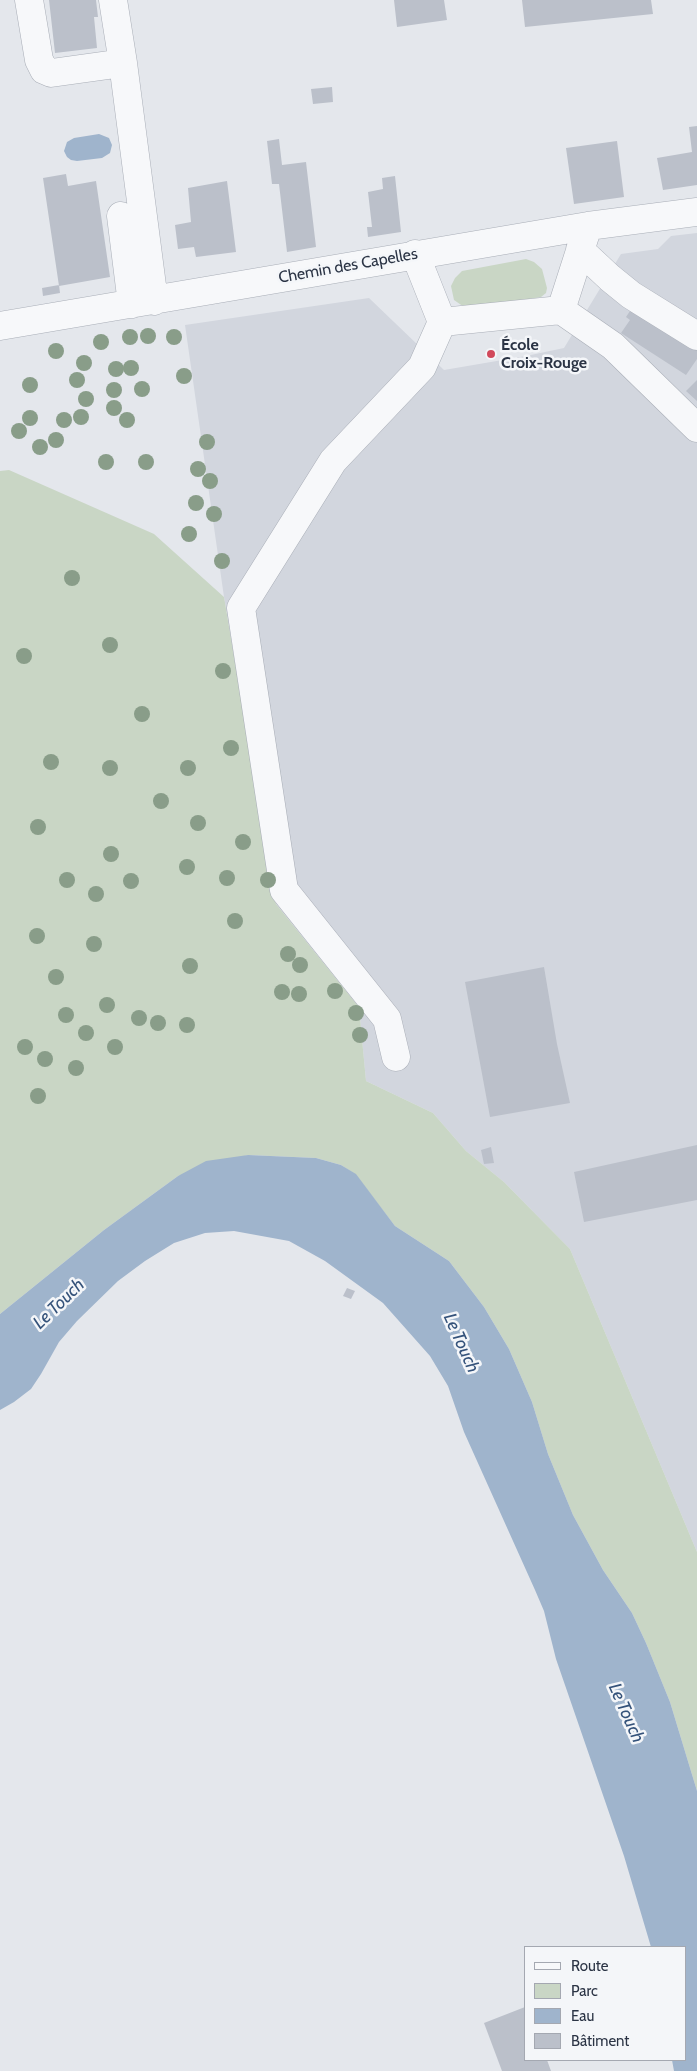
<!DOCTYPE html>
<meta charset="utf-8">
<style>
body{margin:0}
#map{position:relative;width:697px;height:2071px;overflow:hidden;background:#e4e7ec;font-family:Cabin,sans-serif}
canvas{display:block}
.legend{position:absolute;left:524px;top:1946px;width:162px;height:115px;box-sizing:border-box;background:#f4f6f9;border:1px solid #a4a8b1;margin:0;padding:6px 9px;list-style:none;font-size:15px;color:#2b3445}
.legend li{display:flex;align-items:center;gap:10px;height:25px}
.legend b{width:25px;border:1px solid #a4a8b1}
</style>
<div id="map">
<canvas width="697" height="2071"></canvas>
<ul class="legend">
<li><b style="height:6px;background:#f7f8fa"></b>Route</li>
<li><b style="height:14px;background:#c9d6c5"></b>Parc</li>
<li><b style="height:14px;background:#9fb4cc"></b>Eau</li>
<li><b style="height:14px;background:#bbc0ca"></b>Bâtiment</li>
</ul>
</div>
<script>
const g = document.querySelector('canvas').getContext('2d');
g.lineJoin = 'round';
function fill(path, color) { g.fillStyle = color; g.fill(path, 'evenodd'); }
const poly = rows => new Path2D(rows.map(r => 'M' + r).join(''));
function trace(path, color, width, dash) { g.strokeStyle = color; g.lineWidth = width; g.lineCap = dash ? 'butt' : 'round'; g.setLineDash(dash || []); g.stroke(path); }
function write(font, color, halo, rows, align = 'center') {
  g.font = font + ' Cabin,sans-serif'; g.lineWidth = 5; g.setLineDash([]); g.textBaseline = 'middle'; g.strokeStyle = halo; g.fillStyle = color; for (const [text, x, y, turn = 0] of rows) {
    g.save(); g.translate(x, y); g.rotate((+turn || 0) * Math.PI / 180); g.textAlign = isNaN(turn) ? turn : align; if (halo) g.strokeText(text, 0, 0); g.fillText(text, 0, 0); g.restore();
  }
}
const built = poly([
 [697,233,697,1552,570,1249,504,1182,466,1151,433,1113,366,1081,359,1007,276,904,224,597,185,325,369,298,444,370,526,356,564,348,621,254,658,249,671,236]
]);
const green = poly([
 [526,259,534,262,542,269,547,288,546,293,541,297,467,309,454,300,451,286,455,278,462,271],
 [9,470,154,534,224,597,276,904,359,1007,366,1081,433,1113,466,1151,504,1182,570,1249,697,1552,697,1791,670,1702,646,1643,632,1613,603,1570,573,1515,548,1454,532,1402,509,1349,484,1307,449,1261,395,1226,355,1174,341,1165,316,1158,248,1155,178,1176,104,1230,0,1314,0,471]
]);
const water = poly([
 [99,134,109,138,112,145,110,153,102,158,77,161,71,160,67,157,64,151,67,142,74,138],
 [248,1155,316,1158,341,1165,356,1174,395,1226,449,1261,484,1307,509,1349,532,1402,548,1454,573,1515,603,1570,632,1613,646,1643,670,1702,697,1791,697,2071,674,2071,672,2060,686,2060,686,1947,651,1947,624,1856,556,1659,544,1611,535,1590,464,1432,448,1386,430,1356,383,1303,325,1261,289,1241,234,1231,205,1233,174,1243,145,1261,118,1281,77,1321,59,1342,41,1374,31,1389,14,1402,0,1410,0,1314,104,1230,178,1176,206,1161]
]);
const building = poly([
 [49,0,96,0,98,17,94,17,97,48,55,53],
 [394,0,444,0,447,20,397,27],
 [522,0,651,0,653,14,525,27],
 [332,87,333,102,313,104,311,89],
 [697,126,697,185,663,190,657,158,692,152,689,127],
 [279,139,282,165,306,162,316,247,287,252,279,184,272,184,267,141],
 [617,141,624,197,574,204,566,148],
 [66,174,68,186,96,181,110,277,59,286,43,178],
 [395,176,401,232,368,237,367,227,372,227,368,192,383,189,382,178],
 [227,181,236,252,196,257,194,247,178,249,175,225,191,222,188,188],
 [59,285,60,293,43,296,42,288],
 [636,302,697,343,697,359,686,375,621,333,630,320,626,317],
 [697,380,697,401,686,391],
 [544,967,557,1044,570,1103,490,1117,465,982],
 [697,1145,697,1200,584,1222,574,1172],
 [491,1147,494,1163,484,1164,481,1150],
 [347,1288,355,1291,351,1299,343,1296],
 [525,2007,526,2060,547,2060,551,2071,502,2071,484,2023]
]);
const minor = poly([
 [29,0,39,60,44,70,51,73,123,63],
 [113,0,123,63,154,301],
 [121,216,132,304],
 [580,250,610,278,631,295,697,336],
 [415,254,442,322,561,310,588,226],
 [561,310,613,346,697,428],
 [0,326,588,226,697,212],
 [396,1057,387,1019,284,890,241,608,333,461,422,367,442,322]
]);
const trees = [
 [148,336],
 [130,337],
 [174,337],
 [101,342],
 [56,351],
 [84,363],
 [131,368],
 [116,369],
 [184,376],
 [77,380],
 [30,385],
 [142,389],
 [114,390],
 [86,399],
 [114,408],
 [81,417],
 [30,418],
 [64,420],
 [127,420],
 [19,431],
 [56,440],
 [207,442],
 [40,447],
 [106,462],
 [146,462],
 [198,469],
 [210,481],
 [196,503],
 [214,514],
 [189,534],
 [222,561],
 [72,578],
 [110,645],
 [24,656],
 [223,671],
 [142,714],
 [231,748],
 [51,762],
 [110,768],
 [188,768],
 [161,801],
 [198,823],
 [38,827],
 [243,842],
 [111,854],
 [187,867],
 [227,878],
 [67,880],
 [268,880],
 [131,881],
 [96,894],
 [235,921],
 [37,936],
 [94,944],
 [288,954],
 [300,965],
 [190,966],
 [56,977],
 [335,991],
 [282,992],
 [299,994],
 [107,1005],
 [356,1013],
 [66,1015],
 [139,1018],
 [158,1023],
 [187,1025],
 [86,1033],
 [360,1035],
 [25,1047],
 [115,1047],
 [45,1059],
 [76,1068],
 [38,1096]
];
const markers = [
 [491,354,5,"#d1495b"]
];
const streetNames = [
 ["Chemin des Capelles",348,266,-10]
];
const poiNames = [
 ["École",501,345],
 ["Croix-Rouge",501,363]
];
const waterNames = [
 ["Le Touch",59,1304,-44],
 ["Le Touch",461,1343,66],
 ["Le Touch",626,1713,66]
];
fill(built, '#d2d6de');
fill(green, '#c9d6c5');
fill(water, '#9fb4cc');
fill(building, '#bbc0ca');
trace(minor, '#a9aeb7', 29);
trace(minor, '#f7f8fa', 28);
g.fillStyle = '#899d89';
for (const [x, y] of trees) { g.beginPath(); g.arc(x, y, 8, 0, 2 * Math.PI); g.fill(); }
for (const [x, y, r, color] of markers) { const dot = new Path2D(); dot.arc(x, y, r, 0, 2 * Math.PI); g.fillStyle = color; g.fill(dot); trace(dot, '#f4f6f9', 2); }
write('16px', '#2b3445', '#f4f6f9', streetNames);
write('bold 16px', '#2b3445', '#f4f6f9', poiNames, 'left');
write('italic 18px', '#34527a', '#f4f6f9', waterNames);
</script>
